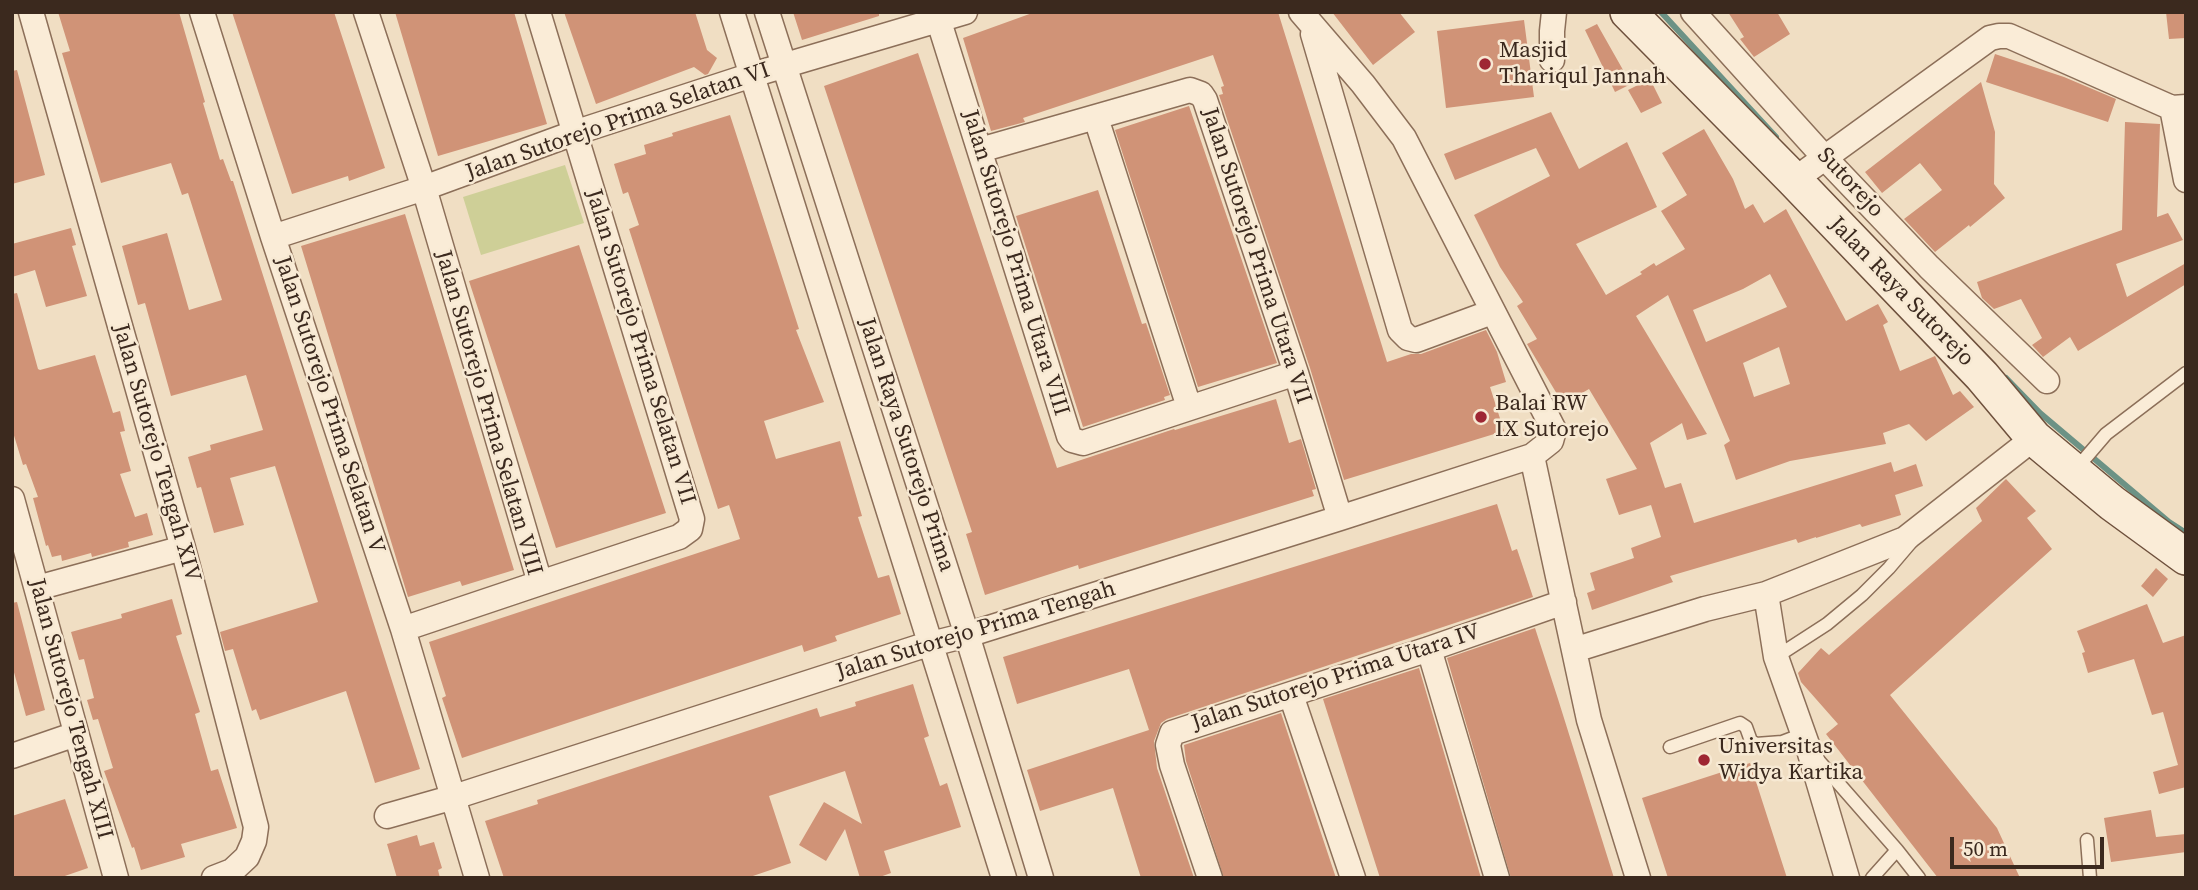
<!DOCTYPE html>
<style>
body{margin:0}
#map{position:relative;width:2198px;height:890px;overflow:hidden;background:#f0dec3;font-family:"Source Serif 4",serif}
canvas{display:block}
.frame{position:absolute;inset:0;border:14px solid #3b291e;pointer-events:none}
.scale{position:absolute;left:1950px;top:837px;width:154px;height:32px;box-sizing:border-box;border:4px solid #3b291e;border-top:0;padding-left:9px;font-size:21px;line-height:24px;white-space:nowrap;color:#3b291e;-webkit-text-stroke:5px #f7e9d3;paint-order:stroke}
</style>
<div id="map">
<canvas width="2198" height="890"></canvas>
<div class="frame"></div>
<div class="scale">50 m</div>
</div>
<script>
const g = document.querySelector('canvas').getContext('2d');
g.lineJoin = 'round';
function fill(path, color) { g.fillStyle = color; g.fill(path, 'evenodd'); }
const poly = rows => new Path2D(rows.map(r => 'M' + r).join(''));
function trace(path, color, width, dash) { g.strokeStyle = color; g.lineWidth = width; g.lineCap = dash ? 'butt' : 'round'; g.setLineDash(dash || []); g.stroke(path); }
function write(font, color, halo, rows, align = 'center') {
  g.font = font + ' "Source Serif 4",serif'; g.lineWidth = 5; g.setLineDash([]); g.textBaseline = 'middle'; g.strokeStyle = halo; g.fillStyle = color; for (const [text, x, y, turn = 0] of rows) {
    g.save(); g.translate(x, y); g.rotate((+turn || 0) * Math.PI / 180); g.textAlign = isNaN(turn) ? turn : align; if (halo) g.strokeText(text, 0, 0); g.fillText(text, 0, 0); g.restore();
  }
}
const green = poly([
 [565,165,584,223,481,255,463,197]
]);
const stream = poly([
 [1661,12,1776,137],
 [2006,378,2040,413,2169,522,2186,533]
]);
const building = poly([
 [58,12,179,12,205,102,203,103,220,160,223,159,231,181,233,181,420,769,375,783,346,691,260,720,256,709,252,711,233,649,225,651,220,632,318,602,275,466,230,478,244,525,214,533,201,487,197,488,188,457,211,450,210,445,263,430,246,375,171,396,145,303,138,305,122,246,167,233,189,310,222,300,188,193,182,195,171,163,101,183,62,53,70,51],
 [232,12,334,12,385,168,349,181,348,176,292,194],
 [395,12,514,12,547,124,438,156],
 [564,12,695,12,707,50,717,58,708,74,705,75,694,67,596,104],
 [793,12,879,12,879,16,802,40],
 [1035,12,1278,12,1387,362,1411,354,1421,354,1486,330,1497,352,1506,382,1490,387,1504,431,1344,480,1310,368,1219,95,1223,94,1221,87,1224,86,1213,55,1023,118,1025,122,991,131,963,38],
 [1332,12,1399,12,1415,32,1373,65],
 [1728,12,1777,12,1790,34,1754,57,1740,39,1744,37],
 [2166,12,2186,12,2186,38,2169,39],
 [1524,20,1534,97,1446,108,1437,31],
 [1597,24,1631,84,1615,92,1585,30],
 [918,53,1057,468,1174,429,1175,430,1276,399,1289,443,1301,439,1316,489,1312,490,1314,496,1079,569,1078,565,985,595,966,534,972,532,824,86],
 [1995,54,2064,77,2116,99,2108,122,1986,82],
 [17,70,45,175,12,184,12,71],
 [1650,79,1662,103,1641,113,1628,90],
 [1981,82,1995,132,1994,184,2005,198,1970,227,1969,225,1935,252,1904,219,1942,190,1920,163,1882,193,1865,172],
 [1189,106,1277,363,1198,387,1115,130],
 [1551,112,1579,169,1627,142,1657,207,1576,244,1606,295,1642,274,1640,272,1654,263,1656,266,1685,249,1661,211,1687,195,1662,153,1704,129,1733,179,1745,209,1753,204,1764,223,1786,209,1846,321,1878,304,1888,322,1883,325,1900,371,1935,356,1953,395,1960,391,1974,407,1926,441,1909,424,1883,433,1886,444,1790,461,1736,480,1724,445,1730,441,1668,295,1636,316,1707,434,1687,440,1682,423,1650,443,1665,488,1681,483,1694,523,1891,462,1894,472,1916,464,1923,486,1895,495,1901,515,1862,527,1860,524,1816,538,1816,537,1798,543,1796,539,1670,576,1673,582,1592,610,1587,593,1595,590,1590,573,1634,558,1631,548,1661,537,1651,505,1619,515,1606,479,1637,469,1589,389,1563,404,1527,344,1537,339,1517,306,1523,302,1500,267,1474,215,1550,176,1536,148,1455,180,1444,154],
 [1770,274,1787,307,1706,342,1693,310,1743,289],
 [1779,347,1790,384,1754,397,1743,363],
 [730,115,799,329,796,330,824,402,764,421,776,459,840,441,862,516,858,517,878,578,889,575,901,614,835,636,837,641,804,652,802,645,462,758,442,698,446,696,429,642,740,539,729,505,718,509,629,229,639,225,628,192,623,194,614,164,646,154,644,145,673,136,672,133],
 [2125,122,2160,124,2157,217,2168,213,2183,240,2116,264,2127,297,2186,263,2186,284,2078,351,2070,337,2043,357,2032,345,2042,338,2021,299,1994,309,1982,298,1977,282,2122,230],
 [1098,190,1142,324,1146,323,1170,395,1164,397,1165,400,1083,427,1016,216],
 [405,214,514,570,462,586,460,581,408,597,301,246],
 [71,228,76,245,72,246,87,296,46,307,35,270,12,277,12,244],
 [579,245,666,513,556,548,469,281],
 [17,293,38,369,40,370,95,355,113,413,120,411,125,431,120,432,131,471,120,474,135,517,147,513,153,535,128,542,129,547,92,557,91,553,62,561,61,555,52,557,48,545,46,546,33,498,38,497,26,464,23,465,12,429,12,294],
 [2006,479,2036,511,2027,518,2052,549,1890,695,1997,828,2020,878,1938,878,1826,734,1838,724,1801,682,1798,673,1821,648,1829,655,1982,521,1976,508],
 [1497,504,1512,551,1517,549,1533,597,1167,719,1161,723,1154,741,1157,768,1194,878,1141,878,1113,788,1040,811,1027,770,1149,730,1129,669,1017,704,1003,657],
 [2156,568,2168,579,2153,597,2141,586],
 [172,599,182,634,176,636,200,712,195,714,211,771,218,769,237,828,181,844,185,857,141,870,134,847,132,848,104,771,113,768,98,719,93,720,87,700,94,698,84,659,79,660,71,632,122,618,121,614],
 [17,602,45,710,26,716,12,665,12,603],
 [2147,604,2163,643,2186,635,2186,787,2159,794,2153,772,2178,765,2163,712,2152,715,2134,659,2088,673,2082,653,2085,652,2077,631],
 [1535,628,1558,699,1614,878,1511,878,1447,658],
 [1419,668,1481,878,1380,878,1323,699],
 [913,684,929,736,924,738,940,786,947,783,961,827,884,851,891,873,877,878,860,878,845,829,826,861,799,845,824,802,862,824,845,771,769,796,791,863,747,878,504,878,485,821,538,804,537,800,817,708,820,717,856,706,855,702],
 [1281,713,1336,878,1224,878,1186,761,1184,745],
 [1750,763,1787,878,1668,878,1642,798],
 [65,799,88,868,59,878,12,878,12,816],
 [2151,810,2156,837,2186,834,2186,852,2111,862,2104,818],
 [417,835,420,846,434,842,442,868,438,870,440,878,397,878,387,844]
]);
const service = poly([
 [2076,469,2106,434,2186,373],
 [1776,657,1827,624,1862,595,1889,568,1912,541],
 [1670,747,1740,723,1746,727,1751,741,1756,744,1782,742,1803,734],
 [1819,761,1897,850,1872,878],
 [2087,840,2090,878],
 [1897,850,1919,878]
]);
const minor = poly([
 [31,12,183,548,256,827,254,841,247,857,232,871,214,878],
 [202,12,273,237,403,629,477,878],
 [366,12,424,188,540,583,403,629],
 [538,12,692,519,690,529,679,537,540,583],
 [732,12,1004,878],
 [767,12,967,635,1041,878],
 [936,12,1069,436,1072,440,1083,443,1296,373],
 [1693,12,1824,157,1929,267,2047,381],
 [1313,34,1400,330,1408,338,1416,340,1492,312],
 [1552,60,1552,31,1554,12],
 [2172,108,2186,180],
 [1096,118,1189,407],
 [980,150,1190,90,1201,94,1205,100,1296,373,1340,518],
 [1794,180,1990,38,1999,36,2009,36,2172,108,2186,107],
 [273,237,424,188,574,133,752,75,965,12],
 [1532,456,1589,720,1638,878],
 [12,499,116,878],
 [37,588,183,548],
 [1429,649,1497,878],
 [1574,650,1705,609,1766,594],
 [1291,695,1353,878],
 [12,756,76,734],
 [387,816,454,797,919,647,967,635,1340,518,1532,456,1551,441,1554,430,1404,138,1363,84,1301,12],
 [1210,878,1172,765,1168,745,1172,733,1429,649,1564,602],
 [1847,878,1809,750,1776,657,1766,594,1905,539,2034,438]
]);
const secondary = poly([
 [1628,12,1794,180,1982,376,2034,438,2112,503,2186,557]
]);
const markers = [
 [1485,64,7,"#9e2633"],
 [1481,417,7,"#9e2633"],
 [1704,760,7,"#9e2633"]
];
const poiNames = [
 ["Masjid",1499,51],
 ["Thariqul Jannah",1499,77],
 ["Balai RW",1495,404],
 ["IX Sutorejo",1495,430],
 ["Universitas",1718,747],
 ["Widya Kartika",1718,773]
];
const streetNames = [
 ["Jalan Sutorejo Prima Selatan VI",618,122,-19],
 ["Sutorejo",1850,183,47],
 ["Jalan Sutorejo Prima Utara VII",1256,256,72],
 ["Jalan Sutorejo Prima Utara VIII",1015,263,73],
 ["Jalan Raya Sutorejo",1901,292,46],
 ["Jalan Sutorejo Prima Selatan VII",640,347,73],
 ["Jalan Sutorejo Prima Selatan V",329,405,72],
 ["Jalan Sutorejo Prima Selatan VIII",488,413,74],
 ["Jalan Raya Sutorejo Prima",906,445,72],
 ["Jalan Sutorejo Tengah XIV",156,453,74],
 ["Jalan Sutorejo Prima Tengah",976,631,-17],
 ["Jalan Sutorejo Prima Utara IV",1336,678,-18],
 ["Jalan Sutorejo Tengah XIII",70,709,75]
];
fill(green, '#cecf97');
trace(stream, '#6c9285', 6);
fill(building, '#d09377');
trace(service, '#8c6f59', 15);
trace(minor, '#8c6f59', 27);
trace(secondary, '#6e503c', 38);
trace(service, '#faecd7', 12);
trace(minor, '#faecd7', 24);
trace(secondary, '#faecd7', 35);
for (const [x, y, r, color] of markers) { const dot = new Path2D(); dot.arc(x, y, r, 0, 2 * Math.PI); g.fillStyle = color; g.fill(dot); trace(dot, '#f7e9d3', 2.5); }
write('23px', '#3b291e', '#f7e9d3', poiNames, 'left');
write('23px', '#3b291e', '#f7e9d3', streetNames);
</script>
